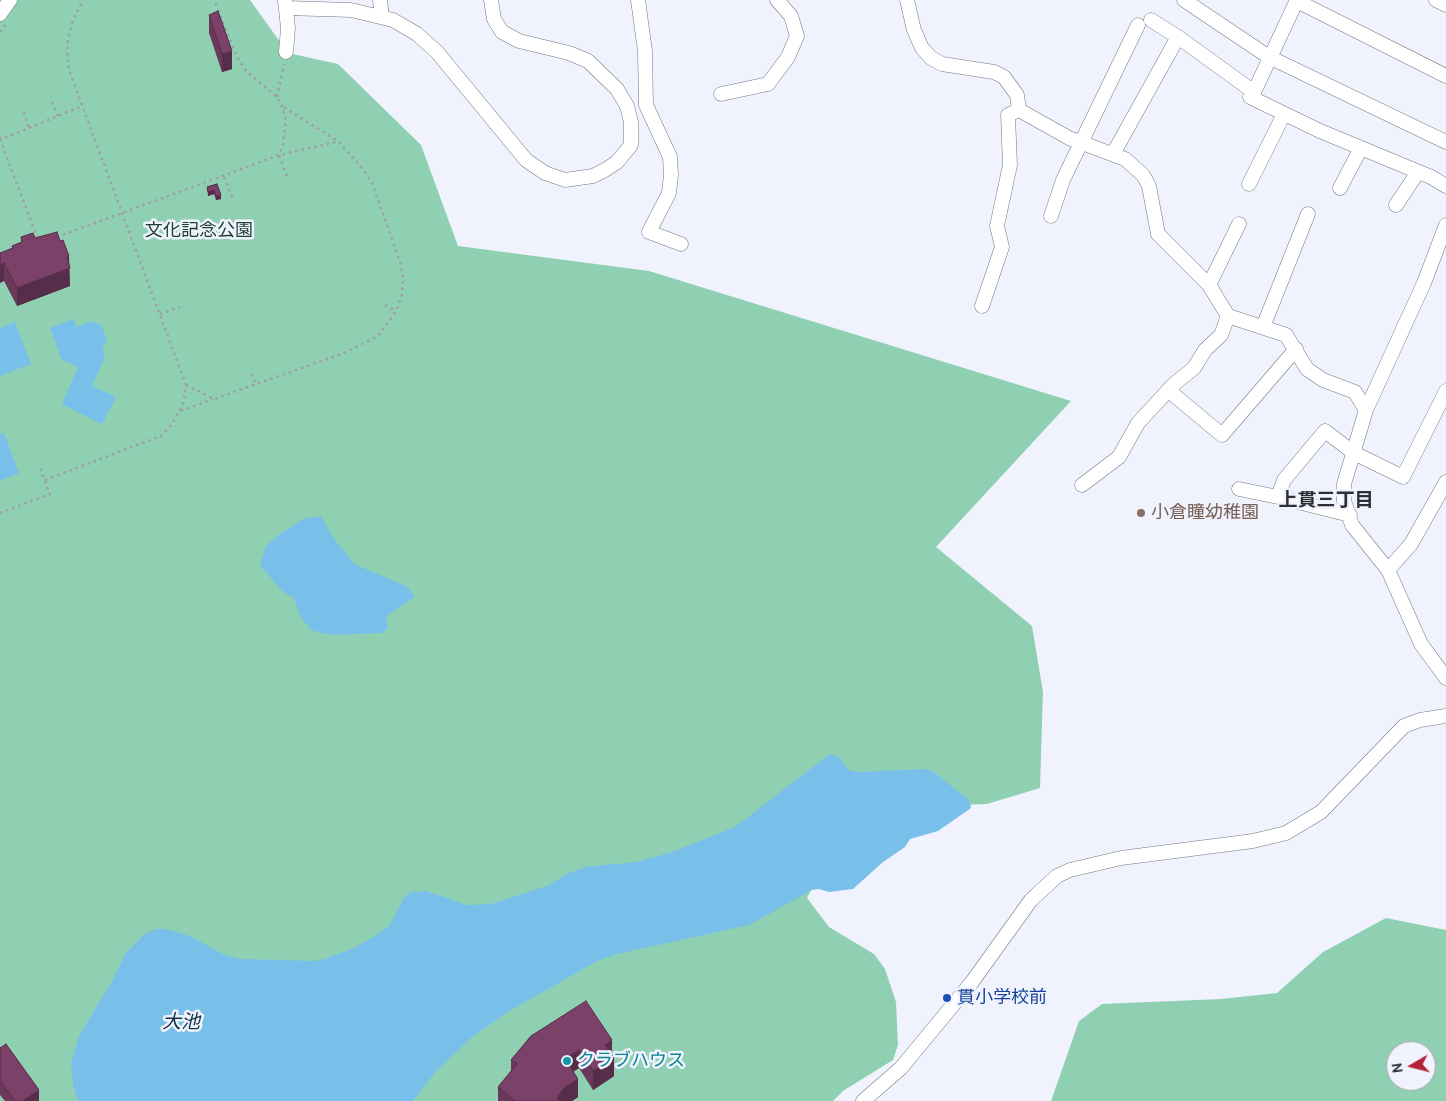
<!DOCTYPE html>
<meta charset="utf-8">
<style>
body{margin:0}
#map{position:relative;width:1446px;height:1101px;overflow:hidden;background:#f0f3fe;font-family:Cabin,sans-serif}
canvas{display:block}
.north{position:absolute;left:1386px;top:1041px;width:50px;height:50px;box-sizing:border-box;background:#f0f3fe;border:1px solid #a2a5ad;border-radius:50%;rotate:262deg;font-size:14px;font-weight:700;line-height:20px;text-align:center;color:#2e2f33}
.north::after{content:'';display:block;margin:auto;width:18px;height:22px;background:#b32136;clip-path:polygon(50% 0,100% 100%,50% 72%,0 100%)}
</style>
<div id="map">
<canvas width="1446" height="1101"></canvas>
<div class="north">N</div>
</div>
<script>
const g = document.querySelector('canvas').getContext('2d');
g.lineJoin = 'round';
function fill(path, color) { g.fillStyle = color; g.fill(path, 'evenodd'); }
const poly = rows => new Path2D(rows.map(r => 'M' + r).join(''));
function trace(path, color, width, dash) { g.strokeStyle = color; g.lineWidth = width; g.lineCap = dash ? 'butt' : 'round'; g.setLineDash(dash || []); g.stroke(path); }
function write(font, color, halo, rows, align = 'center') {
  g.font = font + ' Cabin,"Noto Sans JP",sans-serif'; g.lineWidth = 5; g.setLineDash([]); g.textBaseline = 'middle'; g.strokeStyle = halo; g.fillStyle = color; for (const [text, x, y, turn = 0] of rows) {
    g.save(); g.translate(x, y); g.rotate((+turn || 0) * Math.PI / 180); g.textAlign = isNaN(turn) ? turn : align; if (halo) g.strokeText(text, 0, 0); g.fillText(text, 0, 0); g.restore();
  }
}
const green = poly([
 [10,0,250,0,288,53,338,64,421,145,458,246,649,271,1071,401,936,547,1032,626,1043,692,1040,788,987,804,909,807,817,879,807,898,829,927,874,954,885,969,896,1002,898,1045,893,1060,843,1091,833,1101,0,1101,0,13],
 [1386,918,1446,930,1446,1101,1051,1101,1079,1021,1102,1004,1221,999,1277,993,1323,952],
 [1396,1051,1426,1051,1426,1081,1396,1081]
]);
const water = poly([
 [74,319,76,327,92,321,102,326,107,343,102,347,105,357,92,386,116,397,102,424,62,404,78,367,62,360,50,328],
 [15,322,31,364,0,376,0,328],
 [4,433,19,473,0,481,0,434],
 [321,516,332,536,354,564,406,586,414,595,413,598,389,614,386,621,388,628,382,633,330,635,311,630,300,616,294,598,282,591,260,565,266,546,280,534,303,519],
 [830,754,839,757,850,771,858,772,927,769,935,773,969,800,971,808,938,831,910,839,905,847,883,862,853,889,829,892,819,889,812,890,749,925,617,954,597,961,506,1013,471,1038,437,1070,413,1101,78,1101,73,1084,71,1063,79,1036,112,981,126,953,144,935,156,929,166,929,190,936,223,954,240,959,313,961,325,959,354,948,378,934,389,926,404,898,411,892,426,891,467,905,491,904,547,886,569,873,586,867,636,862,672,852,735,827]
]);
const path = poly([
 [0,32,5,25],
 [277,97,284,64],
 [52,102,58,116],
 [24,112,29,128],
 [0,137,1,139,7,137,82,106],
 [0,139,38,240],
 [287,176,279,155,336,142],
 [224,177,233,199],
 [57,237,279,155,283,145,286,120,282,106,277,97,247,72,237,57,214,0],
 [385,305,396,311],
 [160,314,180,307],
 [251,374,256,384],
 [186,385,214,399,344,353,378,336,396,311,402,295,403,280,401,265,372,183,362,168,338,141,282,106],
 [181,411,213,399],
 [45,480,161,436,172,424,183,404,186,385,69,70,67,52,68,39,73,20,83,0],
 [0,513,50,494,39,465]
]);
const minor = poly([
 [285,0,288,28,286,52],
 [380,0,382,17],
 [638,0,645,51,646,105,670,157,671,175,669,193,649,232,681,244],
 [907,0,914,30,922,48,931,58,942,64,994,72,1004,77,1017,95,1019,110,1069,138,1125,159,1143,175,1149,186,1158,234,1209,285,1228,316,1286,335,1307,369,1323,380,1355,392,1366,410],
 [1184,0,1269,57,1446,142],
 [1436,0,1446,5],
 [1297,1,1446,76],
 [286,8,351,10,393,20,417,34,437,52,526,160,545,173,565,180,593,176,605,170,617,162,631,145,631,122,627,106,617,89,588,61,569,53,519,41,502,32,494,19,491,0],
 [0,14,10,0],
 [1151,20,1178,37],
 [1254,92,1297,0],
 [721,94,768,84,788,57,797,36,791,16,777,0],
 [1113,154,1178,37,1254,92,1250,97,1320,131,1431,177,1446,186],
 [1249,184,1284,114],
 [1340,188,1361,148],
 [1396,205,1418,172],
 [1051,216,1063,180,1138,25],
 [1446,225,1424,283,1366,410,1344,484,1344,501,1352,525,1388,570,1421,644,1446,678],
 [1209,285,1239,224],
 [982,306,1002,247,997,226,1010,165,1008,115,1019,110],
 [1263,327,1308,214],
 [1168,390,1222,435,1296,349],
 [1082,485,1119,457,1138,423,1174,384,1194,368,1205,350,1221,335,1228,316],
 [1239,489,1278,497],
 [1350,515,1278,497,1284,480,1325,431,1354,453,1403,477,1446,391],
 [1388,570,1411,544,1446,482],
 [863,1101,901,1068,972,982,1031,900,1057,876,1070,870,1121,858,1253,841,1286,833,1321,812,1404,726,1420,720,1446,716]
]);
const wall = poly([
 [209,15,232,69,222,72,209,33],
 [217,184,221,199,216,200,214,194,208,196,207,187],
 [21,237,35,238,69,265,70,286,17,306,4,281,0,253,12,249,12,246,21,242],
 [531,1036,612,1055,614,1076,593,1090,579,1068,573,1072,578,1097,572,1101,498,1101,498,1087,511,1071,511,1060],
 [0,1048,39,1101,5,1101,0,1095]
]);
const shadedWall = poly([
 [232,51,232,69,222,72,222,54],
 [214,190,214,194,208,196,208,192],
 [221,195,221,199,216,200,216,196],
 [69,256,70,286,17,306,17,288],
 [4,263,4,281,0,283,0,265],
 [612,1040,612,1058,605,1045],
 [579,1050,579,1068,565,1077,565,1059],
 [614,1058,614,1076,593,1090,593,1071],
 [578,1079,578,1097,572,1101,557,1101,557,1098,564,1088],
 [39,1090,39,1101,23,1101]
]);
const building = poly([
 [218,11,232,51,222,54,209,15,218,11],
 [217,184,221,195,216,196,214,190,208,192,207,187,217,184],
 [57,232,60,241,63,240,69,256,67,257,70,268,17,288,4,263,0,265,0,253,13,248,12,246,22,242,21,237,33,233,35,238,57,232],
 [586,1001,612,1040,605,1045,614,1058,593,1071,579,1050,565,1059,578,1079,564,1088,557,1098,561,1101,515,1101,498,1087,517,1064,511,1060,531,1036,586,1001],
 [6,1044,39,1090,23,1101,15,1101,0,1081,0,1048,6,1044]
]);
const markers = [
 [1141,513,5,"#8d6e63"],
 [947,998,5,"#1a4fb4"],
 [567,1061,5,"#0f9aa8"]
];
const parkNames = [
 ["文化記念公園",199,231]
];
const educationNames = [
 ["小倉瞳幼稚園",1151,513]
];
const transitNames = [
 ["貫小学校前",957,998]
];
const cultureNames = [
 ["クラブハウス",577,1061]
];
const neighbourhoodNames = [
 ["上貫三丁目",1326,500]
];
const waterNames = [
 ["大池",181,1022]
];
fill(green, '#90d0b2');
fill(water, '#78bfea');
trace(minor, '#747780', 15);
trace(path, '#9d9fa7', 2.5, [2.5, 4]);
trace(minor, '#fff', 14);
fill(wall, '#6a3859');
fill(shadedWall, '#562e49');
fill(building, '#7b4168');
trace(building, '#562e49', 1);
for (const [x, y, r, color] of markers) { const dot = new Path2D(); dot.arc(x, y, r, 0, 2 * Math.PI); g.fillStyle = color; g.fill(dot); trace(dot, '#f0f3fe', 2); }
write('18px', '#1b3f30', '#f0f3fe', parkNames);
write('18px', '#785e54', '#f0f3fe', educationNames, 'left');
write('18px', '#164399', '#f0f3fe', transitNames, 'left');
write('18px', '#0d838f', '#f0f3fe', cultureNames, 'left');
write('bold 19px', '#2e2f33', '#f0f3fe', neighbourhoodNames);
write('italic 19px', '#123244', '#f0f3fe', waterNames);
</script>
